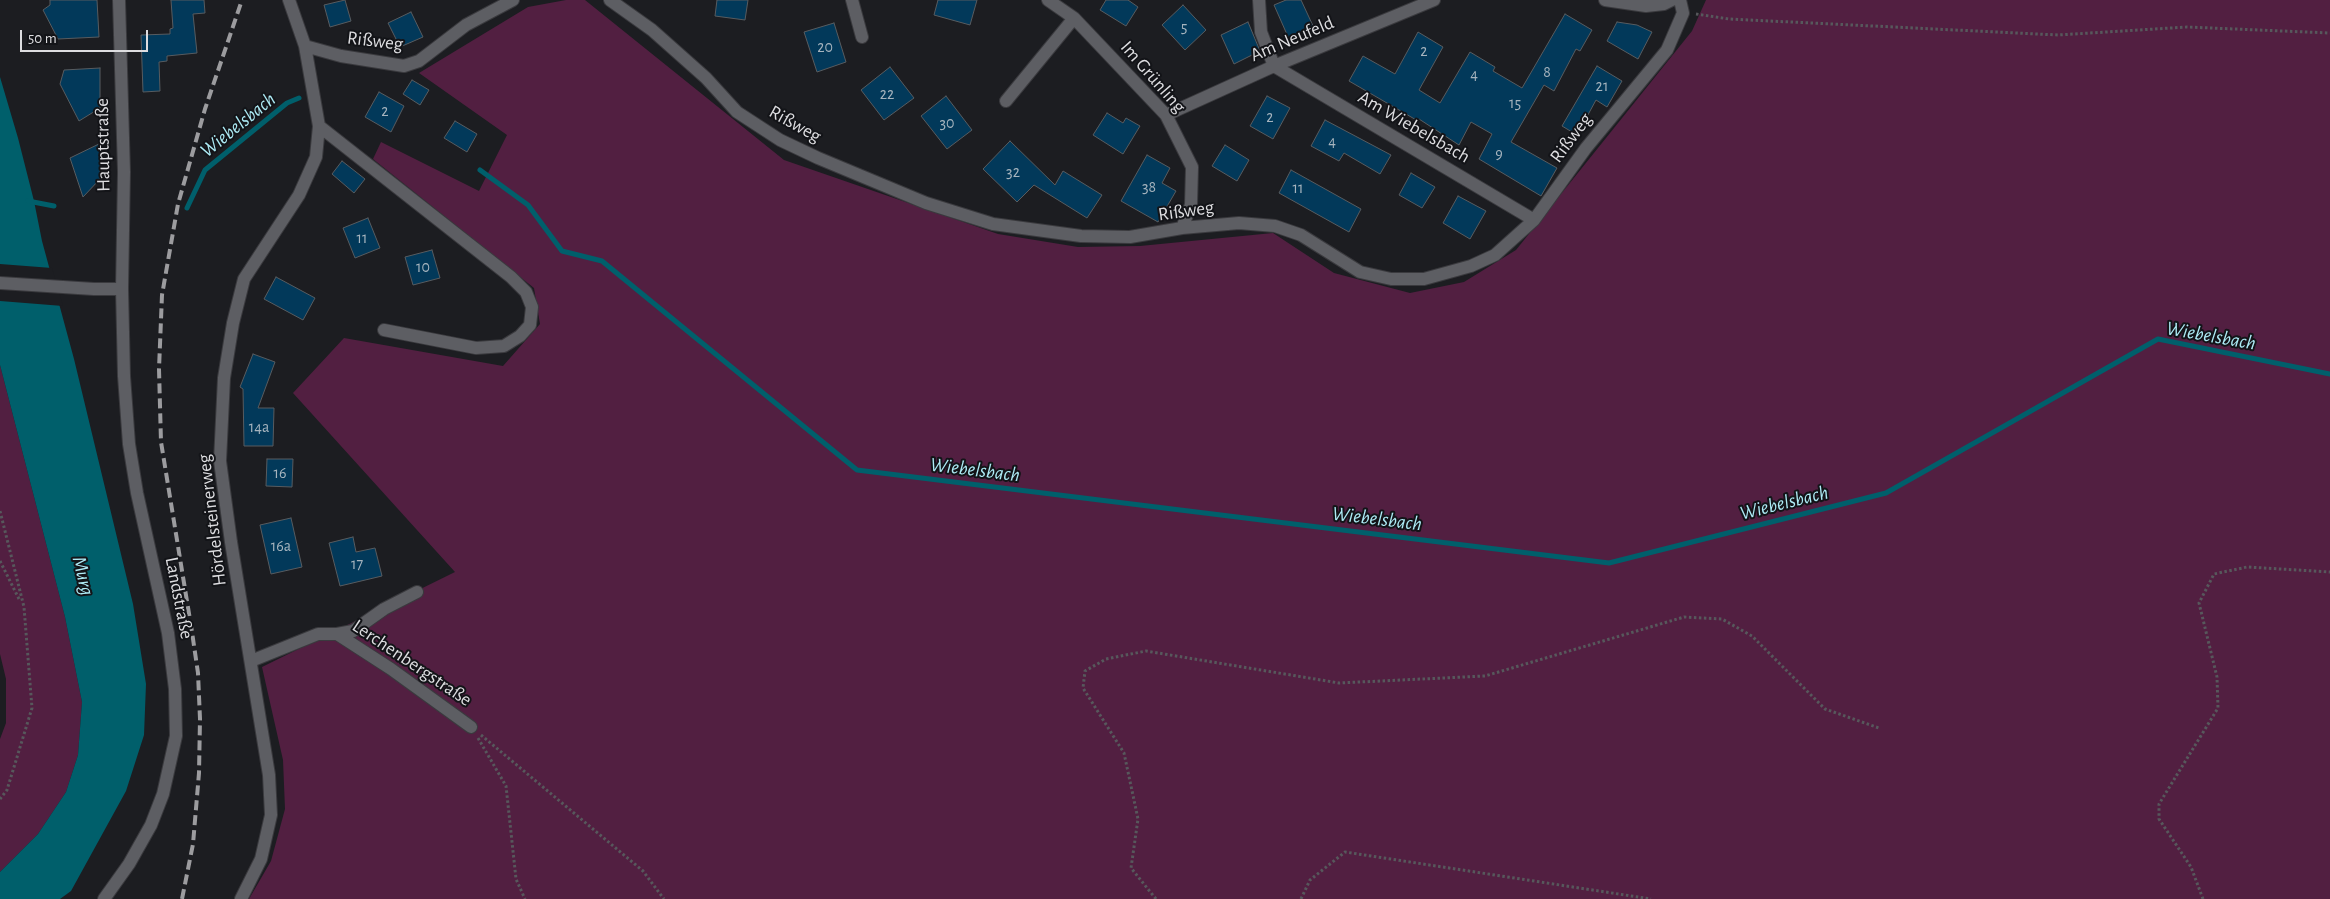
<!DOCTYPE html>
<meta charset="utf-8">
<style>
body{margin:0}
#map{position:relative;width:2330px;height:899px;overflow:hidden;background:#1c1d21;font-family:"Alegreya Sans",sans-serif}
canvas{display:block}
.scale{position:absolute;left:20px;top:30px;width:128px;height:22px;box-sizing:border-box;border:2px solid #dddde0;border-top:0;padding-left:6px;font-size:15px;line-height:18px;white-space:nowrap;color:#dddde0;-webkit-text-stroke:4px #131418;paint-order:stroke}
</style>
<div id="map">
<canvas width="2330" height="899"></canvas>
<div class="scale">50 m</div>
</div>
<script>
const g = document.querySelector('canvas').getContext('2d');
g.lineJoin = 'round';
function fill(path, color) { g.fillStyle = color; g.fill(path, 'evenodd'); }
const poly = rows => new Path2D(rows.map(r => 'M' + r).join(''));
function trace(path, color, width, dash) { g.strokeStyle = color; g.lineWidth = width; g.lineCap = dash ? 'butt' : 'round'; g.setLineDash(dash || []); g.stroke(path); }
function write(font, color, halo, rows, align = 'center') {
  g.font = font + ' "Alegreya Sans",sans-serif'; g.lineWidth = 4; g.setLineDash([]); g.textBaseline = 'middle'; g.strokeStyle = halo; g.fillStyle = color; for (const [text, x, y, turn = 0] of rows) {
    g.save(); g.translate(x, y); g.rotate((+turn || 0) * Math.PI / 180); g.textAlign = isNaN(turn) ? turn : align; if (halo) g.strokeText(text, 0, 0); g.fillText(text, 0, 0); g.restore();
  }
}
const green = poly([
 [566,0,585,0,784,160,998,234,1078,247,1140,246,1273,233,1334,273,1410,293,1464,282,1516,250,1692,31,1706,0,2330,0,2330,899,249,899,271,861,285,809,283,760,262,667,455,572,293,393,344,338,503,366,540,324,534,288,373,159,381,142,479,191,507,135,419,73,528,7],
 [0,365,65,617,82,702,78,755,66,792,38,834,0,872,0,739,6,723,6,679,0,654]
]);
const water = poly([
 [0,77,18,138,34,201,42,241,74,359,133,604,146,684,144,735,126,791,71,891,60,899,0,899,0,872,38,834,66,792,78,755,82,702,65,617,0,365]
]);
const pier = poly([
 [0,264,52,268,63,306,0,301]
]);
const stream = poly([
 [480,170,528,205,562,251,602,261,857,470,1609,563,1886,493,2158,339,2330,374],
 [28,201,54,206],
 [187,208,205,170,287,103,299,98]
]);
const building = poly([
 [50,0,97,0,99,37,58,39,43,10,50,5,50,0],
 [171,0,204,0,205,13,193,14,197,53,167,56,167,61,159,62,160,91,143,92,141,35,170,34,170,29,173,28,171,0],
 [345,0,351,21,330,27,324,5,345,0],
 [717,0,748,0,745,20,715,16,717,0],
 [938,0,977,0,970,25,934,15,938,0],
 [1106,0,1128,0,1138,7,1126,26,1100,10,1106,0],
 [1286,0,1301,0,1314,28,1289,39,1274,5,1286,0],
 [1183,5,1206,30,1185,50,1162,25,1183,5],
 [411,12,423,37,400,47,388,23,411,12],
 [1565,14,1592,30,1580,51,1576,49,1554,91,1544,85,1511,142,1557,168,1541,196,1479,159,1492,134,1471,122,1459,145,1419,119,1418,121,1349,81,1363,56,1395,74,1418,32,1443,47,1419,90,1440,103,1470,52,1495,67,1493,71,1522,88,1565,14],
 [1248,22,1260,51,1234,64,1221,35,1248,22],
 [1617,22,1637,25,1652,32,1638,59,1607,41,1617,22],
 [834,23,846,62,817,72,804,32,834,23],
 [1597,66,1622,81,1607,107,1596,100,1577,135,1562,126,1597,66],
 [890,67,914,98,884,120,861,90,890,67],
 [100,68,100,108,79,121,60,84,64,70,100,68],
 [412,80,429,90,420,105,403,94,412,80],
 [379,92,404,106,391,132,365,117,379,92],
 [946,96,972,130,947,149,921,116,946,96],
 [1267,96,1290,108,1273,139,1250,126,1267,96],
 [1107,113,1123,123,1126,118,1140,126,1123,154,1093,135,1107,113],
 [1325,120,1391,155,1380,174,1344,153,1339,161,1311,146,1325,120],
 [455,121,477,134,467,152,444,138,455,121],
 [1010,141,1055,185,1063,171,1102,195,1087,218,1034,185,1017,202,983,169,1010,141],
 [101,143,100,179,83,197,70,158,101,143],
 [1225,145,1249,160,1237,181,1212,166,1225,145],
 [1147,155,1170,168,1162,183,1176,191,1158,222,1121,201,1147,155],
 [342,161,365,179,354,193,332,174,342,161],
 [1291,170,1361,209,1349,232,1279,193,1291,170],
 [1411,173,1435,187,1422,208,1399,195,1411,173],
 [1458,196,1486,211,1470,239,1443,223,1458,196],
 [368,218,380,248,355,258,343,228,368,218],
 [432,250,440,278,413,285,405,257,432,250],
 [276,277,315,298,303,320,264,299,276,277],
 [253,354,275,362,258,408,274,408,273,446,244,446,243,389,240,387,253,354],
 [267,459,293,459,292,487,266,486,267,459],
 [291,518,302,567,271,574,260,525,291,518],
 [353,537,356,552,375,548,382,576,340,586,329,543,353,537]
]);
const path = poly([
 [1696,14,1729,19,2058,35,2187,27,2330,33],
 [0,511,24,607,32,708,7,790,0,799],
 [0,561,20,601],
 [481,735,643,871,664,899],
 [478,738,506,786,516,879,525,899],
 [1156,899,1131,868,1138,819,1124,753,1083,688,1085,671,1106,659,1146,651,1339,683,1485,676,1684,617,1722,619,1752,636,1825,709,1879,728],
 [1301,899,1310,880,1345,852,1651,899],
 [2203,899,2191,867,2159,819,2159,804,2218,708,2217,677,2199,603,2214,574,2247,567,2330,572]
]);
const minor = poly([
 [610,0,652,30,706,78,737,112,780,140,818,158,926,203,993,224,1081,236,1130,237,1182,228,1239,223,1275,226,1301,235,1360,272,1391,279,1424,279,1471,266,1495,255,1534,220,1586,148,1667,50,1683,13,1680,0],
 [852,0,862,37],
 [1048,0,1074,18,1166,115,1192,167,1191,205,1182,228],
 [1259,0,1261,32,1274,66,1534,220],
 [1605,0,1646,6,1664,4,1672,0],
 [305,46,341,56,404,66,419,61,466,25,513,0],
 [1006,101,1074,18],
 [1166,115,1274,66,1434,0],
 [319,126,511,277,526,292,532,307,530,325,520,336,504,346,476,348,384,330],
 [0,283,94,289,122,289],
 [337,634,353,631,384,609,417,592],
 [251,661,318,634,337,634,391,669,471,727],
 [104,899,129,864,151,825,163,794,176,736,175,689,168,633,137,493,129,444,124,376,122,289,124,172,119,0],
 [241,899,261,859,271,815,269,775,231,542,220,461,224,378,233,323,244,279,299,195,316,157,319,126,305,46,289,0]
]);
const rail = poly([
 [182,899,193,844,199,773,200,719,198,673,192,632,161,442,159,369,162,295,178,204,205,109,242,0]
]);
const numberNames = [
 ["5",1184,27],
 ["20",825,47],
 ["2",1424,51],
 ["8",1547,72],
 ["4",1474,74],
 ["21",1602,86],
 ["22",887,94],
 ["15",1515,103],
 ["2",385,111],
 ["2",1270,117],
 ["30",947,123],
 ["4",1332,141],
 ["9",1499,154],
 ["32",1013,172],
 ["38",1149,187],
 ["11",1298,188],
 ["11",362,238],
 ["10",423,267],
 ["14a",259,427],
 ["16",280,473],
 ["16a",281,546],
 ["17",357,564]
];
const streetNames = [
 ["Am Neufeld",1292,39,-23],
 ["Rißweg",375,41,7],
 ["Im Grünling",1153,77,49],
 ["Rißweg",795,124,29],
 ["Am Wiebelsbach",1414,127,30],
 ["Rißweg",1571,138,-53],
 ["Hauptstraße",103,145,-91],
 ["Rißweg",1186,211,-8],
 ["Hördelsteinerweg",212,520,-97],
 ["Landstraße",179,598,79],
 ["Lerchenbergstraße",412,663,34]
];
const waterNames = [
 ["Wiebelsbach",238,125,-39],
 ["Wiebelsbach",2211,336,10],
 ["Wiebelsbach",975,470,7],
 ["Wiebelsbach",1784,503,-14],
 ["Wiebelsbach",1377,519,7],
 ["Murg",83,576,76]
];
fill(green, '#521f41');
fill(water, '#005f6b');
fill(pier, '#1c1d21');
trace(stream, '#005f6b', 5);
fill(building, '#02395a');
trace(building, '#585c60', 1);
trace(minor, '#3a3a3e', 14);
trace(path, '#57585c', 3, [2.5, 2.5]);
trace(minor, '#5d5e63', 12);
trace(rail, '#9c9c9f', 4, [10, 5]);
write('16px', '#a6b4be', null, numberNames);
write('19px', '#dddde0', '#131418', streetNames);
write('italic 20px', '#aeecf6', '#131418', waterNames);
</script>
